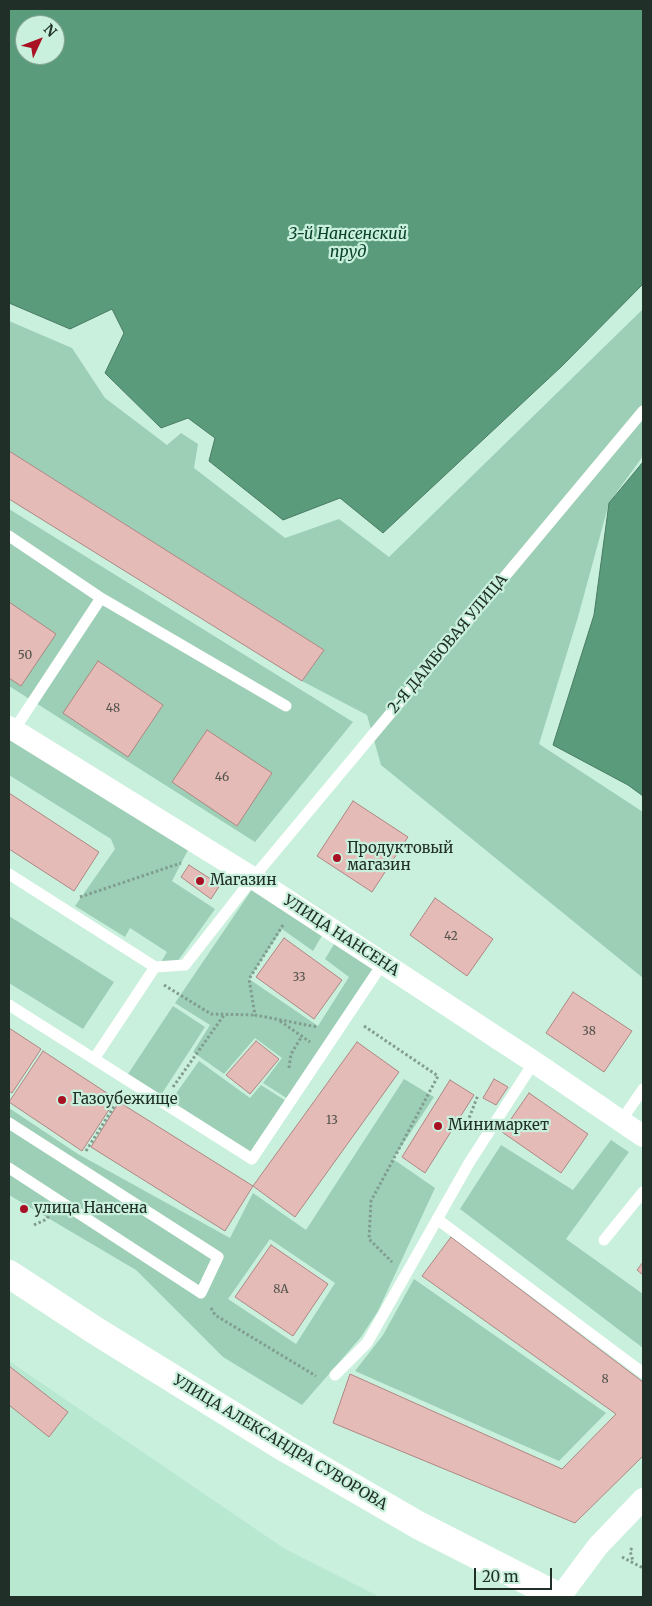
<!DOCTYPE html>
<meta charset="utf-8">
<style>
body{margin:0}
#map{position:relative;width:652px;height:1606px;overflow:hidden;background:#c9f0dc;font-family:Merriweather,serif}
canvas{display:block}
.frame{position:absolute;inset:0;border:10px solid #202f27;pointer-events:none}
.north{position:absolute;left:15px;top:15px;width:50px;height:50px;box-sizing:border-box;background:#c9f0dc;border:1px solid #85a394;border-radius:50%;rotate:47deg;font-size:14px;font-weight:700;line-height:20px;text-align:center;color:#202f27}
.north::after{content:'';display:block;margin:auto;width:18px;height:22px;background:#a81123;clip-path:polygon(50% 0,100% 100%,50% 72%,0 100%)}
.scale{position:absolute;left:474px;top:1568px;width:78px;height:22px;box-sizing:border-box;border:2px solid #202f27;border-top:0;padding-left:6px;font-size:15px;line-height:18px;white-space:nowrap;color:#202f27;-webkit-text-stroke:4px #c9f0dc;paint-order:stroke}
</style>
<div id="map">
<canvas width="652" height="1606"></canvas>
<div class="frame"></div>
<div class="north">N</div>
<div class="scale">20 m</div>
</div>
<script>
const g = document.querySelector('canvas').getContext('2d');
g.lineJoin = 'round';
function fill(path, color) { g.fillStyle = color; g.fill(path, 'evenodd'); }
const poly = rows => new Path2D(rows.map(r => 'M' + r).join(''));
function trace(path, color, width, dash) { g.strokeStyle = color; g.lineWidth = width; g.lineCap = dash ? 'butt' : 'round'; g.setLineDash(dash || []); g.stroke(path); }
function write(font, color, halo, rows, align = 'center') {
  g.font = font + ' Merriweather,serif'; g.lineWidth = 4.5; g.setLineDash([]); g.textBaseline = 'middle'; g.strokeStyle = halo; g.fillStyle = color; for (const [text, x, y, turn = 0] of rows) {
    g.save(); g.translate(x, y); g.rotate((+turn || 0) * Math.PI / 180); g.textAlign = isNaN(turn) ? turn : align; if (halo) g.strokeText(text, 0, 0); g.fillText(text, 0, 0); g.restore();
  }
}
const built = poly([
 [9,1361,285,1549,380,1597,9,1597]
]);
const green = poly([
 [643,309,643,456,609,503,578,617,539,744,643,812,643,978,381,765,367,715,302,681,324,650,9,451,9,321,72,348,105,398,167,445,181,433,198,444,194,468,285,538,339,519,389,557],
 [9,509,353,722,255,842,9,686],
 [9,737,189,848,172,881,215,909,172,969,161,962,167,952,130,928,125,937,75,906,115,849,111,839,9,775],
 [255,885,324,932,313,951,282,929,249,979,318,1026,349,977,325,959,336,941,377,965,288,1099,263,1083,282,1058,255,1038,224,1074,193,1052,210,1025,175,1003],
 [9,916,114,982,83,1029,9,983],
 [173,1006,205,1027,161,1095,128,1074],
 [199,1061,250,1098,261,1085,286,1101,251,1152,170,1102],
 [404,1079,434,1097,393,1159,435,1188,378,1311,361,1337,302,1405,223,1357,136,1270,9,1195,9,1108,78,1154,230,1238,253,1193,306,1230],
 [270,1239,335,1283,296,1344,228,1299],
 [611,1140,629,1152,566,1239,643,1294,643,1348,460,1209,501,1145,573,1190],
 [414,1279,606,1413,559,1461,355,1371,383,1335]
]);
const water = poly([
 [9,9,643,9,643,284,562,366,383,533,340,498,283,520,209,461,215,438,188,418,161,428,105,373,124,333,112,309,70,329,9,303,9,9],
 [25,25,55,25,55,55,25,55,25,25],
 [643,462,643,796,628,785,553,745,594,615,609,503,643,462]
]);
const building = poly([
 [9,451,324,650,302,681,9,499,9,451],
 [9,602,56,634,21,686,9,678,9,602],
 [98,661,163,705,128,757,63,713,98,661],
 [207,730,272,773,237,826,172,782,207,730],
 [9,793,99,852,74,891,9,849,9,793],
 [353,801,408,837,372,892,317,856,353,801],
 [189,865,220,885,211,899,181,877,189,865],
 [435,898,493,939,467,976,410,935,435,898],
 [284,938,342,980,314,1019,256,977,284,938],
 [573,992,632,1031,604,1072,546,1033,573,992],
 [9,1028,41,1049,12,1093,9,1091,9,1028],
 [256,1041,279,1059,250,1094,226,1075,256,1041],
 [357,1042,399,1072,295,1217,253,1186,357,1042],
 [43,1051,116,1099,82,1151,9,1102,43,1051],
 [494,1079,508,1087,496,1105,483,1098,494,1079],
 [450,1080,474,1095,425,1173,402,1157,450,1080],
 [529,1093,588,1134,561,1173,502,1132,529,1093],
 [119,1102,253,1186,225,1231,91,1147,119,1102],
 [451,1237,643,1382,643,1456,575,1523,333,1423,350,1374,562,1469,616,1414,422,1276,451,1237],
 [271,1245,328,1284,293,1336,235,1297,271,1245],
 [643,1262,643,1275,637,1270,643,1262],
 [9,1366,68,1412,49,1437,9,1405,9,1366]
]);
const path = poly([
 [80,897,181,863],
 [283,925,249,979,255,1015,317,1027],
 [164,985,211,1014,255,1015],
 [280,1021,310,1042],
 [364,1026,438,1076,371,1201,369,1239,392,1262],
 [289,1068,291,1054,302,1036],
 [173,1087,224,1015],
 [467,1132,466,1126,478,1095],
 [86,1151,120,1097],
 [34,1225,47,1219,49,1215],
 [211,1308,215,1315,316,1376],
 [632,1548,630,1551,633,1561],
 [622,1557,643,1568]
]);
const lane = poly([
 [9,536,101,598],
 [14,730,101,598,286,706],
 [9,874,155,967,185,965,253,878,643,411],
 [9,1005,252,1159,383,963],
 [94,1059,155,967],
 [621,1121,643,1089],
 [9,1123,218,1257,201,1293,9,1168],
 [437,1219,643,1373],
 [604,1240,643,1192],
 [335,1375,367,1343,469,1163,534,1062]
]);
const street = poly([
 [9,727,253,878,534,1062,643,1136],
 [560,1597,598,1546,643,1499]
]);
const primary = poly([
 [9,1274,96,1331,285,1448,418,1525,559,1597]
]);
const markers = [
 [337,858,5,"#a81123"],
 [200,881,5,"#a81123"],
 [62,1100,5,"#a81123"],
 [438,1126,5,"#a81123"],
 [24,1209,5,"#a81123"]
];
const numberNames = [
 ["50",25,656],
 ["48",113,709],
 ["46",222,778],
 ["42",451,937],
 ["33",299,978],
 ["38",589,1032],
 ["13",332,1121],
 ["8А",281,1290],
 ["8",605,1380]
];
const streetNames = [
 ["2-Я ДАМБОВАЯ УЛИЦА",448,644,-50],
 ["УЛИЦА НАНСЕНА",341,936,33],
 ["УЛИЦА АЛЕКСАНДРА СУВОРОВА",280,1443,31]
];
const poiNames = [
 ["Продуктовый",347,849],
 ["магазин",347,866],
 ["Магазин",210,881],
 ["Газоубежище",72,1100],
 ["Минимаркет",448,1126],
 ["улица Нансена",34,1209]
];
const waterNames = [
 ["3-й Нансенский",348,234],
 ["пруд",348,252]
];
fill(built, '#b8e8d0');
fill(green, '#9ccfb5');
fill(water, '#5a9b7c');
trace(water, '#497b62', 1);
fill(building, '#e5bbb7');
trace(building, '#ae8683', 1);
trace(path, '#819d8e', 3, [2.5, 2.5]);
trace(lane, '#fff', 11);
trace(street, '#fff', 22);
trace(primary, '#fff', 28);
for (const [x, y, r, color] of markers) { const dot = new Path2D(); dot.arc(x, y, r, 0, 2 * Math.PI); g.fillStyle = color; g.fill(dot); trace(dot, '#c9f0dc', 2); }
write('12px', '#51524b', null, numberNames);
write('15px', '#202f27', '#c9f0dc', streetNames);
write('15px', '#202f27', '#c9f0dc', poiNames, 'left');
write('italic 16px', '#0a422d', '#c9f0dc', waterNames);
</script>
